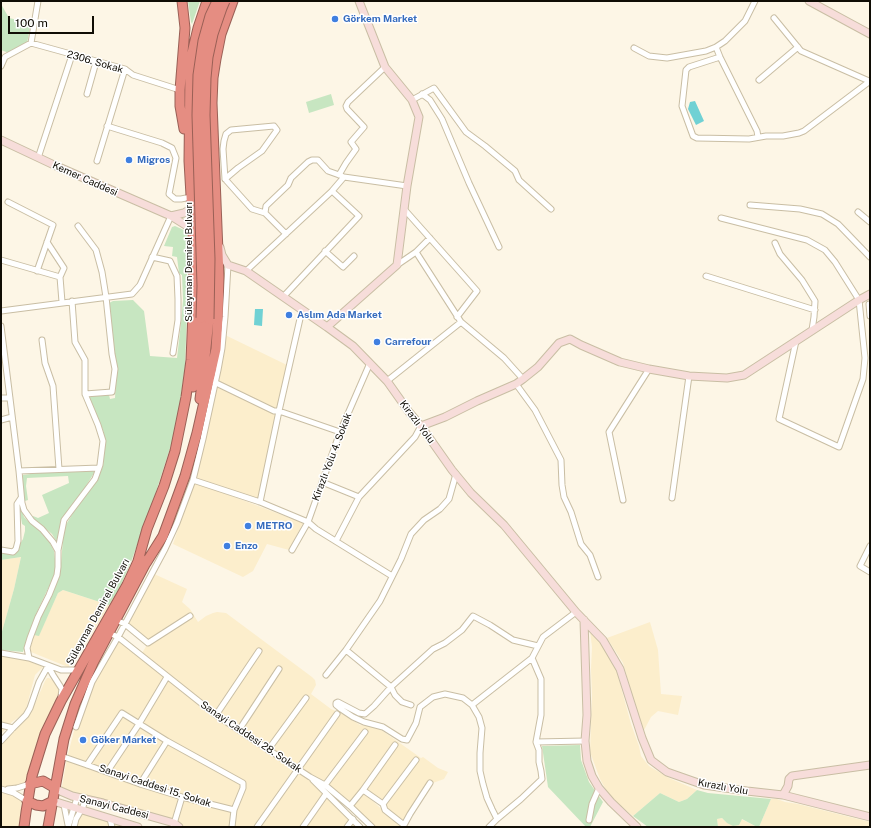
<!DOCTYPE html>
<meta charset="utf-8">
<style>
body{margin:0}
#map{position:relative;width:871px;height:828px;overflow:hidden;background:#fdf6e6;font-family:"Public Sans",sans-serif}
canvas{display:block}
.frame{position:absolute;inset:0;border:2px solid #100d05;pointer-events:none}
.scale{position:absolute;left:8px;top:16px;width:86px;height:18px;box-sizing:border-box;border:2px solid #100d05;border-top:0;padding-left:5px;font-size:12px;line-height:14px;white-space:nowrap;color:#100d05;-webkit-text-stroke:3px #fff;paint-order:stroke}
</style>
<div id="map">
<canvas width="871" height="828"></canvas>
<div class="frame"></div>
<div class="scale">100 m</div>
</div>
<script>
const g = document.querySelector('canvas').getContext('2d');
g.lineJoin = 'round';
function fill(path, color) { g.fillStyle = color; g.fill(path, 'evenodd'); }
const poly = rows => new Path2D(rows.map(r => 'M' + r).join(''));
function trace(path, color, width, dash) { g.strokeStyle = color; g.lineWidth = width; g.lineCap = dash ? 'butt' : 'round'; g.setLineDash(dash || []); g.stroke(path); }
function write(font, color, halo, rows, align = 'center') {
  g.font = font + ' "Public Sans",sans-serif'; g.lineWidth = 3; g.setLineDash([]); g.textBaseline = 'middle'; g.strokeStyle = halo; g.fillStyle = color; for (const [text, x, y, turn = 0] of rows) {
    g.save(); g.translate(x, y); g.rotate((+turn || 0) * Math.PI / 180); g.textAlign = isNaN(turn) ? turn : align; if (halo) g.strokeText(text, 0, 0); g.fillText(text, 0, 0); g.restore();
  }
}
const built = poly([
 [223,334,289,366,260,502,193,480],
 [195,482,303,523,289,550,267,544,253,571,243,577,173,544,184,511],
 [21,557,14,589,1,635,1,560],
 [152,573,187,589,182,602,190,609,198,622,206,616,213,613,217,612,226,613,312,677,315,680,316,685,311,694,331,709,345,715,360,725,377,727,421,758,423,757,438,768,448,772,444,779,430,784,404,825,383,804,363,790,350,806,311,778,360,827,179,827,61,792,67,758,74,731,76,727,92,682,118,637,141,655,148,643,125,624],
 [63,590,109,605,74,664,68,667,31,652,30,649,34,635,39,635,58,593],
 [650,622,658,650,661,694,682,696,678,715,658,711,651,717,643,732,623,663,607,638],
 [590,631,609,654,615,665,631,724,639,746,641,756,649,766,669,778,697,790,687,799,679,802,660,793,633,816,610,797,600,779,590,752,592,695,591,669,592,647],
 [1,655,27,660,43,667,35,675,26,709,23,714,12,722,1,734],
 [47,678,49,678,53,680,59,688,60,693,43,728,36,746,26,785,1,789,1,741,13,728,17,728,31,713,45,681],
 [1,793,11,794,22,801,19,827,1,827],
 [364,793,401,827,372,827,352,806],
 [771,799,777,799,785,802,798,804,870,822,870,827,759,827],
 [81,810,138,827,74,827],
 [722,818,727,823,741,819,757,827,718,827,717,819]
]);
const green = poly([
 [188,1,200,1,192,24,191,22],
 [1,4,9,18,31,23,27,43,9,53,1,50],
 [331,94,334,105,309,113,306,102],
 [175,226,186,231,187,234,187,314,185,366,181,396,176,425,172,442,155,495,131,562,120,587,109,605,63,590,58,593,39,636,34,635,42,612,59,577,61,563,64,528,76,508,97,480,103,466,105,442,103,430,88,397,89,396,109,395,110,399,115,398,116,371,109,303,113,301,133,300,144,311,150,356,177,358,181,323,183,300,182,275,179,273,177,257,172,256,173,247,164,246,172,227],
 [94,470,94,473,79,497,66,515,61,523,58,544,52,534,32,517,33,516,38,518,49,513,42,495,69,483,68,476,27,478,26,486,28,500,25,501,23,495,23,475,45,472],
 [20,504,24,517,28,521,41,532,49,541,54,551,56,567,53,578,37,612,30,630,23,652,1,650,1,635,14,589,21,557,1,560,1,552,11,555,15,553,19,549,20,544,23,539,25,531,25,526,22,524,19,506],
 [580,745,581,760,589,782,603,802,590,827,586,827,548,787,542,746],
 [697,790,708,793,771,799,759,827,757,827,742,819,739,825,733,826,727,823,722,818,717,819,718,827,648,827,633,816,660,793,679,802,687,799]
]);
const water = poly([
 [695,101,704,121,696,125,688,109,690,102],
 [255,309,263,309,262,326,254,325]
]);
const street = poly([
 [774,18,801,51,869,81],
 [31,43,125,69,133,75,180,90],
 [716,47,720,57,757,131,758,137],
 [634,48,649,56,667,58,706,51,716,47,725,41,745,21,755,1],
 [720,57,689,67,686,70,682,106,693,136,697,138,749,139,766,136,783,136,799,133,804,131,870,81],
 [1,66,5,57,31,43,38,1],
 [759,80,798,47],
 [87,94,96,62],
 [422,94,430,100,442,119,469,183,499,247],
 [412,100,434,88,466,132,485,146,515,171,519,180,551,209],
 [107,126,162,143,172,148,176,158,169,194,175,199,181,199,191,197],
 [38,158,72,55],
 [97,161,125,69],
 [339,175,346,163,356,149,351,142,364,127,347,109,346,106,348,102,385,67],
 [225,179,223,149,224,141,226,134,231,130,274,126,277,130,262,151,238,168,225,179,252,209,265,213,286,234],
 [8,202,53,225,37,271],
 [750,205,800,209,822,214,838,224,870,257],
 [404,209,477,291,457,317],
 [858,212,870,222],
 [265,213,266,206,288,185,291,178,308,162,312,160,318,160,328,171,342,176],
 [721,218,807,240,825,250,835,262,859,300,865,358,863,379,839,447,779,419,796,341],
 [78,226,96,250,102,272,106,297,112,354,115,369,112,392,85,394],
 [47,242,64,268,60,277,62,302],
 [775,243,780,254,802,280,815,301,814,317,812,330],
 [325,251,343,267,354,256],
 [152,257,170,261,177,276,178,299,178,320,173,353],
 [1,260,60,277],
 [397,265,416,252,430,238],
 [246,271,332,191,344,177,407,186],
 [706,276,815,310],
 [283,297,359,216,332,191],
 [870,304,869,304,870,316],
 [1,311,132,294,140,285,171,216],
 [461,322,504,358,523,379],
 [1,326,19,471,22,503,24,510,32,521,42,529,53,542,58,551,58,567,57,575,49,595,38,617,30,638,27,648,29,658],
 [42,340,45,363,53,386,59,469],
 [212,381,274,411,279,411,340,432],
 [387,381,461,322,416,252],
 [516,384,535,410,561,460,562,485,564,497,571,512,581,544,590,555,598,577],
 [1,398,10,398],
 [1,420,12,417],
 [19,471,99,468],
 [193,480,260,502,308,522,316,529,392,576],
 [322,482,359,497],
 [672,498,689,376],
 [623,500,609,432,649,369],
 [260,502,279,411,302,310],
 [336,541,359,497,415,437,421,426],
 [870,546,860,566,870,572],
 [1,550,13,552,16,549,18,541,17,504,21,498],
 [58,550,64,520,95,479,100,465,103,441,98,425,85,394,85,360,75,342,72,301],
 [292,550,308,522,340,432,370,363],
 [116,620,125,624,148,643,190,616],
 [109,633,118,637,216,715,310,777,325,785,350,806,372,827],
 [346,650,391,687,395,695,402,702,411,705],
 [1,653,29,658,61,670,78,670],
 [48,666,53,675,62,689,61,696],
 [326,675,346,650,380,601,401,559,411,534,424,520,440,509,449,499,456,474],
 [472,705,532,658],
 [216,715,259,651],
 [1,725,13,728],
 [76,727,92,682,118,637,165,549,177,523,193,480,203,439,218,370,222,348,225,317,228,265],
 [239,730,279,669],
 [1,741,13,728,26,715,30,708,39,682,48,666],
 [536,742,585,741],
 [268,750,306,698],
 [61,756,87,765,140,784,182,797,234,810,232,827],
 [87,765,122,713,167,741,243,783,243,788,234,810],
 [107,772,139,724,167,677],
 [313,780,360,827],
 [140,784,167,741],
 [325,785,365,732],
 [1,789,14,793,27,801],
 [8,789,17,788,30,784],
 [363,790,383,804,385,810,404,825],
 [383,804,416,760],
 [64,805,68,825],
 [350,806,363,790,395,745],
 [110,819,112,827],
 [497,819,492,809,487,798,483,784,480,771,480,753,482,728,479,717,472,705,463,698,445,694,433,697,420,707,416,723,407,740,402,739,383,727,364,722,353,717,341,709,336,705,336,703,338,702,359,713,365,714,374,706,391,687,433,649,445,643,462,630,473,616,490,625,513,640,538,646],
 [589,820,592,804,599,788],
 [404,825,410,814,430,783],
 [68,827,76,801,79,798],
 [74,827,76,819,83,807,84,803,82,799],
 [173,827,182,797],
 [257,827,337,714],
 [303,827,326,794],
 [347,827,353,819],
 [489,827,497,819,521,799,542,779,541,771,539,762,539,750,536,742,541,715,541,679,532,658,543,637,576,612]
]);
const secondary = poly([
 [809,1,870,34],
 [1,140,54,165,171,216,187,226,193,230],
 [171,216,184,213,192,208],
 [220,247,222,255,228,265],
 [228,265,246,271,327,327,353,346,387,381,409,412,421,426,452,470,471,493,504,525,576,612,603,640,620,669,642,738,651,760,667,772,704,785,747,791,783,795,870,817],
 [327,327,397,265,407,186,419,117,412,100,385,67,359,1],
 [421,426,445,417,477,401,516,384,523,379,538,367,559,343,570,339,581,345,620,362,649,369,689,376,727,378,744,375,859,300,870,294],
 [584,620,587,715,585,741,587,761,592,776,599,788,611,802,637,827],
 [55,788,58,790,72,796,103,803,174,823,179,827],
 [783,795,788,786,789,779,792,776,870,765],
 [53,801,138,827]
]);
const highway = poly([
 [182,1,185,28,180,90,180,106,184,129],
 [193,387,195,375,201,318],
 [200,399,203,376,209,319],
 [138,561,147,529,164,486,175,451,186,397,191,360,194,288,193,230,189,161,190,72,192,53,198,28,207,1],
 [146,563,163,536,185,476,197,433,216,349,218,317,219,277,212,103,213,78,216,59,221,34,233,1],
 [30,784,43,781,55,788],
 [27,801,36,805,43,806,53,801],
 [24,827,26,812,32,776,45,734,61,701,127,585,140,557],
 [48,827,64,739,75,704,93,663,148,559]
]);
const highwayBridge = poly([
 [201,318,202,286,197,115,198,75,203,41,210,16,217,1],
 [209,319,210,259,205,115,206,78,208,57,213,34,222,8,225,1]
]);
const markers = [
 [335,19,4,"#3f7fe0"],
 [129,160,4,"#3f7fe0"],
 [289,315,4,"#3f7fe0"],
 [377,342,4,"#3f7fe0"],
 [248,526,4,"#3f7fe0"],
 [227,546,4,"#3f7fe0"],
 [83,740,4,"#3f7fe0"]
];
const shopNames = [
 ["Görkem Market",343,19],
 ["Migros",137,160],
 ["Aslım Ada Market",297,315],
 ["Carrefour",385,342],
 ["METRO",256,526],
 ["Enzo",235,546],
 ["Göker Market",91,740]
];
const streetNames = [
 ["2306. Sokak",95,62,16],
 ["Kemer Caddesi",85,179,24],
 ["Süleyman Demirel Bulvarı",189,262,-90],
 ["Kirazlı Yolu",417,422,53],
 ["Kirazlı Yolu 4. Sokak",332,457,-69],
 ["Süleyman Demirel Bulvarı",98,612,-61],
 ["Sanayi Caddesi 28. Sokak",251,737,34],
 ["Sanayi Caddesi 15. Sokak",155,786,18],
 ["Kırazlı Yolu",723,787,10],
 ["Sanayi Caddesi",114,807,14]
];
fill(built, '#fceecc');
fill(green, '#c7e6c1');
fill(water, '#70d1d4');
trace(street, '#c9bea4', 7);
trace(secondary, '#c9bea4', 9);
trace(highway, '#9a6056', 11);
trace(street, '#fff', 5);
trace(secondary, '#f7ddda', 7);
trace(highway, '#e58d82', 9);
trace(highwayBridge, '#9a6056', 11, []);
trace(highwayBridge, '#e58d82', 9);
for (const [x, y, r, color] of markers) { const dot = new Path2D(); dot.arc(x, y, r, 0, 2 * Math.PI); g.fillStyle = color; g.fill(dot); trace(dot, '#fff', 1.5); }
write('bold 10px', '#366cbe', '#fff', shopNames, 'left');
write('10px', '#100d05', '#fff', streetNames);
</script>
